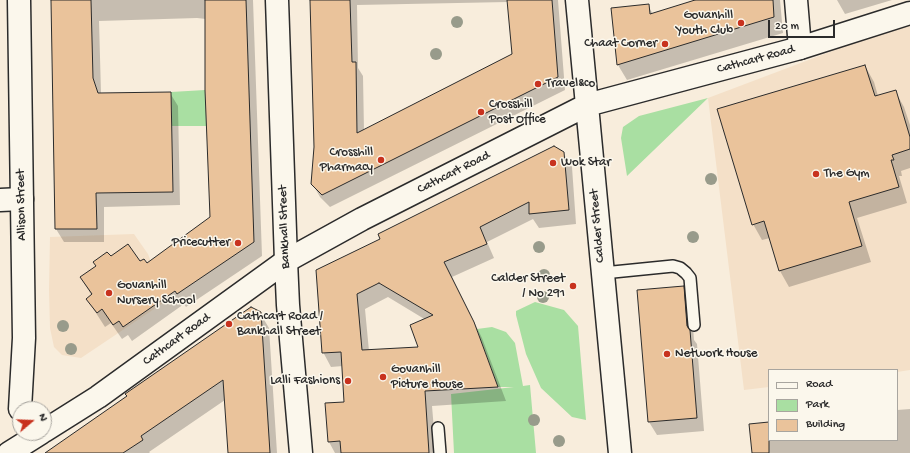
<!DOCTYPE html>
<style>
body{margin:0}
#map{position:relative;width:910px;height:453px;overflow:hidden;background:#f8eddc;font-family:"Gochi Hand",sans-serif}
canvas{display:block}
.legend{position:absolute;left:768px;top:369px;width:130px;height:72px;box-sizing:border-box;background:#fbf7ec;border:1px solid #a8a59f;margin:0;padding:5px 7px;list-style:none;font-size:12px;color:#2b2b2b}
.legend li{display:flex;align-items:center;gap:8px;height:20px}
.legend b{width:20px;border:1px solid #a8a59f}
.north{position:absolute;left:12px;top:401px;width:40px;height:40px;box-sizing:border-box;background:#fbf7ec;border:1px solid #a8a59f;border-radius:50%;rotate:71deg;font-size:11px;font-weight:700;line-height:16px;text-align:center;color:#2b2b2b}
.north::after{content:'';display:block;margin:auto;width:14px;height:18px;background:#c8321e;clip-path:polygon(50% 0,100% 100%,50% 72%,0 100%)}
.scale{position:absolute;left:768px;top:20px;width:67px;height:18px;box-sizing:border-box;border:2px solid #2b2b2b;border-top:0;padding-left:5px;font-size:12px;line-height:14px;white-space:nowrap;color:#2b2b2b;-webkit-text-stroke:3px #fbf7ec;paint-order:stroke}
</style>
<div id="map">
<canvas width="910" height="453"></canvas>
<ul class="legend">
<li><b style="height:5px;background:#fbf7ec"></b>Road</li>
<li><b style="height:11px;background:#a9dfa2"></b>Park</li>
<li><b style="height:11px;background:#eac39b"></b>Building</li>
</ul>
<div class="north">N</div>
<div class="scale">20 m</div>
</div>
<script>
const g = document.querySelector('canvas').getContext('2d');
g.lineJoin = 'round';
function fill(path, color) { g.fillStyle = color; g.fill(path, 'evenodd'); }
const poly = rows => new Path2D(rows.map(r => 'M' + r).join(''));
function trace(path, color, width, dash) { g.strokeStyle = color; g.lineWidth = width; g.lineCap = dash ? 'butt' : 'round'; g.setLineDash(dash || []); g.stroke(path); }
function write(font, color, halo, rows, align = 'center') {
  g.font = font + ' "Gochi Hand",sans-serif'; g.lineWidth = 3; g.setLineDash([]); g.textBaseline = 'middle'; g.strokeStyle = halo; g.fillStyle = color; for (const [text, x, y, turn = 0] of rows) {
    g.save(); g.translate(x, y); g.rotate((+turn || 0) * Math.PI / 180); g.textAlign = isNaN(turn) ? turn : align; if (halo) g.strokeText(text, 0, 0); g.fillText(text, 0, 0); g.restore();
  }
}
const built = poly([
 [910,24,910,370,897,372,897,370,769,370,769,387,744,390,708,98,888,30],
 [134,234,148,254,155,273,172,297,81,358,62,355,54,347,50,328,49,290,50,237]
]);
const green = poly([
 [205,90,207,126,172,126,171,92],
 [708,98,627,176,621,138,623,127,639,116],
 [535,302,564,310,578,326,586,420,572,417,541,388,526,354,516,315,516,311],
 [492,327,506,332,515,343,523,386,530,385,536,453,454,453,451,394,514,387,498,387,477,329]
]);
const shadow = poly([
 [52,0,253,0,262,256,186,307,184,304,132,341,128,335,122,339,111,323,105,327,87,299,92,296,81,278,110,258,147,264,211,217,206,19,197,18,99,21,101,93,170,93,178,106,180,205,104,207,104,242,64,242,56,229],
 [311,0,558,0,565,90,330,207,320,197,312,183,315,147],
 [508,2,513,54,364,131,363,76,358,68,357,5],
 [699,0,780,0,783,33,627,80,618,65,613,9,648,6,653,14],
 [837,0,892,0,845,14],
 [865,66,874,82,878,96,895,91,904,107,910,125,910,168,901,171,902,176,899,176,907,203,857,218,871,262,789,287,780,271,770,238,762,240,753,224],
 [563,153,572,167,576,224,539,228,533,219,487,242,494,258,452,277,482,338,506,401,432,406,436,453,335,453,329,442,345,402,343,366,331,367,323,352,317,270],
 [388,297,426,320,419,348,369,351,365,309],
 [683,287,691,300,694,340,697,344,704,431,657,435,649,422],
 [260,313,269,328,277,453,229,453,225,400,149,452,150,453,57,453],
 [910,409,910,453,753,453,769,423,769,440,897,440,897,410]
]);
const building = poly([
 [51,0,91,0,93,78,98,93,171,92,173,192,96,193,97,229,55,229,51,0],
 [205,0,246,0,254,242,177,294,175,291,123,327,119,321,113,325,102,309,97,313,86,299,92,294,80,277,96,266,93,262,107,252,111,256,128,244,140,261,144,259,147,263,210,217,205,90,205,0],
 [310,0,350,0,352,62,356,62,357,133,512,54,507,0,552,0,558,77,322,195,311,184,314,147,310,0],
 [695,0,773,0,774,17,617,65,611,8,649,4,650,14,695,0],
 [865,65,875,96,896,90,910,137,910,149,892,155,894,160,891,160,899,187,849,202,862,246,779,271,764,221,752,225,717,109,865,65],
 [554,146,564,152,569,210,529,214,529,202,480,227,487,244,444,262,474,322,498,387,425,391,429,453,341,453,340,441,328,442,325,403,344,402,341,352,322,353,316,270,380,239,378,234,554,146],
 [379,283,433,315,410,325,418,347,362,350,357,294,379,283],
 [684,286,687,326,690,330,697,418,648,422,637,290,684,286],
 [251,307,261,312,270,453,228,453,223,380,141,436,143,440,123,453,45,453,127,396,125,394,251,307],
 [769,422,769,453,752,453,749,424,769,422]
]);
const lane = poly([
 [603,273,673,266,680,268,686,273,690,278,694,325],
 [438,428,440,453]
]);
const street = poly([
 [277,0,286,261,288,305,301,453],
 [796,0,800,48],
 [0,200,22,199]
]);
const secondary = poly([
 [19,0,24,338,20,409],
 [577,0,620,453],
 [44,431,98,397,286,261,362,219,587,105,800,48,910,13],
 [9,453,41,433]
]);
const trees = [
 [457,22],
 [436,54],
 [711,179],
 [693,237],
 [539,247],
 [544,275],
 [543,297],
 [63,326],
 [71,349],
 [534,420],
 [559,441]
];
const markers = [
 [741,23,4,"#c8321e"],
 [665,44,4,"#c8321e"],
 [538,84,4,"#c8321e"],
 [481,112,4,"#c8321e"],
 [381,160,4,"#c8321e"],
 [553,163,4,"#c8321e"],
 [816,174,4,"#c8321e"],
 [238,243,4,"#c8321e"],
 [573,286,4,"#c8321e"],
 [109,293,4,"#c8321e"],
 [229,324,4,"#c8321e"],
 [667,354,4,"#c8321e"],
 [383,377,4,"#c8321e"],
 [348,381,4,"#c8321e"]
];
const poiNames = [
 ["Govanhill",733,16,"right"],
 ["Youth Club",733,31,"right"],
 ["Chaat Corner",657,44,"right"],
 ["Travel&co",546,84],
 ["Crosshill",489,105],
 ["Post Office",489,120],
 ["Crosshill",373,153,"right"],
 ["Pharmacy",373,168,"right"],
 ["Wok Star",561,163],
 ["The Gym",824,174],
 ["Pricecutter",230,243,"right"],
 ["Calder Street",565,279,"right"],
 ["/ No 291",565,294,"right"],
 ["Govanhill",117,286],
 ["Nursery School",117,301],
 ["Cathcart Road /",237,317],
 ["Bankhall Street",237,332],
 ["Network House",675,354],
 ["Govanhill",391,370],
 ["Picture House",391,385],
 ["Lalli Fashions",340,381,"right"]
];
const streetNames = [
 ["Cathcart Road",756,60,-15],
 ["Cathcart Road",454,173,-27],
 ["Allison Street",22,205,-91],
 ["Calder Street",598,226,-95],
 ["Bankhall Street",285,227,-92],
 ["Cathcart Road",177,340,-36]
];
fill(built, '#f4e0c8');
fill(green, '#a9dfa2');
fill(shadow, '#0003');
fill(building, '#eac39b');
trace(building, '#2b2b2b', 1);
trace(lane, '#2b2b2b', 14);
trace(street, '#2b2b2b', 25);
trace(secondary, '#2b2b2b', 25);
trace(lane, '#fbf7ec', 11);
trace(street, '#fbf7ec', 22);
trace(secondary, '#fbf7ec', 22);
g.fillStyle = '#989b8b';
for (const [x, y] of trees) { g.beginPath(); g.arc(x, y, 6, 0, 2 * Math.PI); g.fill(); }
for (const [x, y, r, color] of markers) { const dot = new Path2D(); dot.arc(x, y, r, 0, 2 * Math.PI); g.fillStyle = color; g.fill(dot); trace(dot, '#fbf7ec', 1.5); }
write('13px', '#2b2b2b', '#fbf7ec', poiNames, 'left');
write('13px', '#2b2b2b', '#fbf7ec', streetNames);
</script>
